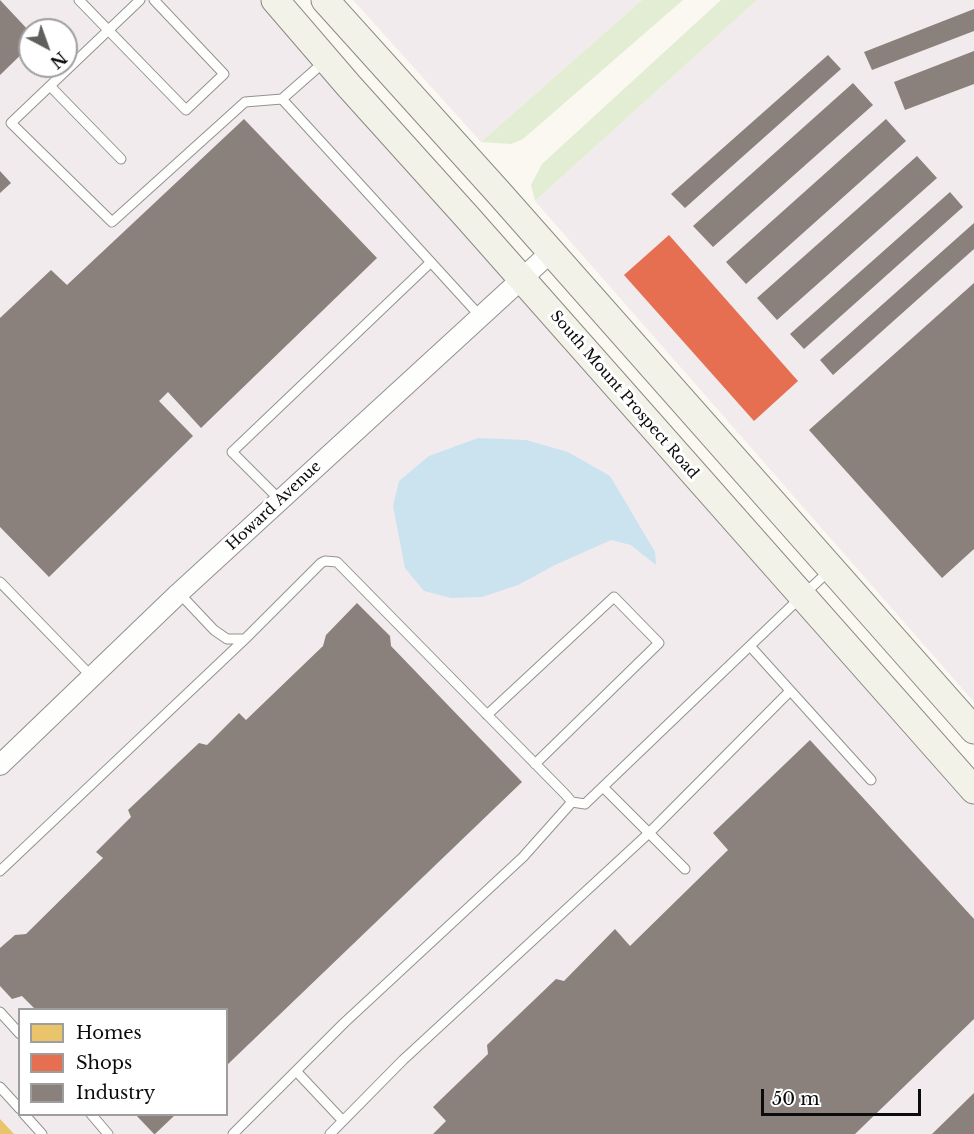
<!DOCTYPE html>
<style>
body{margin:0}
#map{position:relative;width:974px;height:1134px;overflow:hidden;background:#faf8f0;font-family:"Libre Baskerville",serif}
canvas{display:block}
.legend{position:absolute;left:18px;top:1008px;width:210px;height:108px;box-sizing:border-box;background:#fff;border:2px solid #9e9e9e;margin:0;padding:8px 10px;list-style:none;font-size:18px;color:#0c0c0c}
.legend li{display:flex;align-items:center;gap:12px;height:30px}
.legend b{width:30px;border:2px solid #9e9e9e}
.north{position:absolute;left:18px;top:18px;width:60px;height:60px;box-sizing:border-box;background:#fff;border:2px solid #9e9e9e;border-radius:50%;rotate:139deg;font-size:16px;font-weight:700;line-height:24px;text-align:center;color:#0c0c0c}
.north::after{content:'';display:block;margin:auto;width:21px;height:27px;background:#5f5f5c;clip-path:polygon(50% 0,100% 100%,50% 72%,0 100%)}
.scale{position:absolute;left:761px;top:1089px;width:160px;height:27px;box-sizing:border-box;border:3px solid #0c0c0c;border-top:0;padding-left:8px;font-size:18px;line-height:21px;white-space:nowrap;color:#0c0c0c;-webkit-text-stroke:4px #fff;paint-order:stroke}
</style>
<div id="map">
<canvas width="974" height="1134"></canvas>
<ul class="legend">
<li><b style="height:16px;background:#e9c46a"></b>Homes</li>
<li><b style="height:16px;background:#e76f51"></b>Shops</li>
<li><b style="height:16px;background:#8a817c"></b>Industry</li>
</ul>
<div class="north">N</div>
<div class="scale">50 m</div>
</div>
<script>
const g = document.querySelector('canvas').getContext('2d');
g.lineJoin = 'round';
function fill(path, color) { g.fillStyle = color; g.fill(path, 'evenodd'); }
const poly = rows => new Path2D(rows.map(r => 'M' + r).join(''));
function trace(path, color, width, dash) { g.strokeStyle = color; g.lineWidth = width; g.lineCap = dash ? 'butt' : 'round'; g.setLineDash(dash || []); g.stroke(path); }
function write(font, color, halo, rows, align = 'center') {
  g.font = font + ' "Libre Baskerville",serif'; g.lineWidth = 6; g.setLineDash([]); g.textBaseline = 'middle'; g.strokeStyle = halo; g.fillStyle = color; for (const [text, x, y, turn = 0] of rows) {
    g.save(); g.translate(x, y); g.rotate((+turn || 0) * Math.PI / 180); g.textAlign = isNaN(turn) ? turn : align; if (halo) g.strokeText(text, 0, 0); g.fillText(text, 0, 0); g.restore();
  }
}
const industrial = poly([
 [0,0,268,0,974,801,974,1134,0,1134],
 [30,30,66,30,66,66,30,66],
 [20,1010,226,1010,226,1114,20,1114],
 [353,0,642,0,481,142],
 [757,0,974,0,974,702,535,201]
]);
const green = poly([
 [642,0,683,0,523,139,511,144,481,142],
 [721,0,757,0,535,201,531,185,542,164]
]);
const water = poly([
 [478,438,526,440,568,452,610,476,655,552,656,565,631,545,611,540,555,565,518,585,482,597,451,598,424,591,405,568,393,506,399,481,429,456]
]);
const homes = poly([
 [0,1119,14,1134,0,1134]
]);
const shops = poly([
 [669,235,798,381,754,421,624,275]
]);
const industry = poly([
 [0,0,30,32,30,46,0,75],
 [974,9,974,31,872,70,864,52],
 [974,51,974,84,905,110,894,82],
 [828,55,841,69,685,208,671,194],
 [853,83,873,105,713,247,693,226],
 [244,119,377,258,201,428,168,392,159,401,193,436,49,577,0,527,0,318,51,270,67,285],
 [886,119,906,141,746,284,726,262],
 [917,156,937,178,777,320,757,298],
 [0,171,11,183,0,193],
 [950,192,963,207,804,349,790,334],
 [974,223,974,249,833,375,820,360],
 [974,283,974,549,942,578,809,430],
 [357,603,390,636,391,646,522,782,226,1066,226,1010,36,1010,22,996,12,999,0,986,0,948,15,935,26,934,103,858,96,852,131,817,128,810,199,743,207,745,239,713,246,720,323,646,326,635],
 [810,740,974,919,974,1019,855,1134,433,1134,446,1121,433,1107,488,1054,487,1045,556,979,564,981,615,929,630,946,728,850,713,833],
 [974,1093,974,1134,932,1134],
 [135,1114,176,1114,155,1134,154,1134]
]);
const lane = poly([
 [79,0,186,110,224,74,154,0],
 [140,0,11,123,112,222,245,102,282,99,324,62],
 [50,86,121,159],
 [282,99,480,316],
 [280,500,232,452,431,262],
 [0,582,92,677],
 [179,593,214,630,227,639,245,639,321,563,325,561,337,562,565,794,572,802,585,804,802,596,829,571],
 [750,646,871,780],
 [487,715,614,597,659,643,535,764],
 [603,787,685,869],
 [0,871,245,639],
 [0,1012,20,1034],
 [296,1071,343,1121],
 [0,1087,20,1109],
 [24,1114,42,1134],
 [91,1114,108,1134],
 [233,1134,344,1023,523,857,572,802],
 [330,1134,403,1060,649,833,790,691]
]);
const street = poly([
 [0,765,179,593,551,252]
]);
const secondary = poly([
 [275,0,349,86,468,218,974,790],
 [325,0,499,193,974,730]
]);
const streetNames = [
 ["South Mount Prospect Road",624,395,49],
 ["Howard Avenue",274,506,-43]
];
fill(industrial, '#f1ebed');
fill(green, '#e2edd3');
fill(water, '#cbe2ef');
fill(homes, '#e9c46a');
fill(shops, '#e76f51');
fill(industry, '#8a817c');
trace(lane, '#93928f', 11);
trace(street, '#93928f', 22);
trace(secondary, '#8a8985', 29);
trace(lane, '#fefefd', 9);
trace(street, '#fefefd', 20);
trace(secondary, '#f3f2e9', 27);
write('15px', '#0c0c0c', '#fff', streetNames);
</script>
